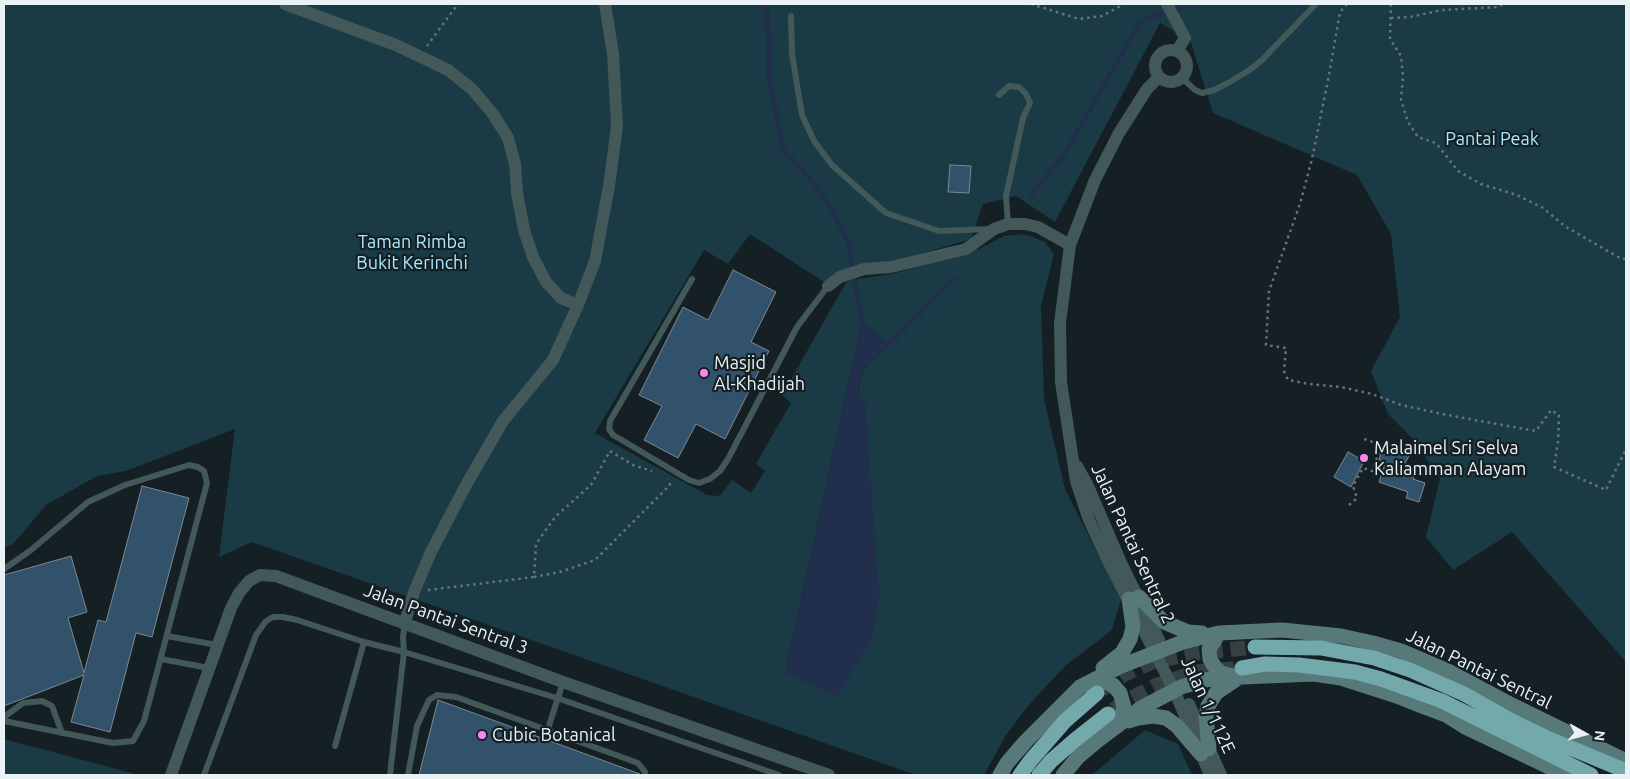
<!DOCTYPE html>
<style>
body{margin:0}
#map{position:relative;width:1630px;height:779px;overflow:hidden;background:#152024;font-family:Ubuntu,sans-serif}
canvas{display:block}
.frame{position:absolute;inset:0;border:5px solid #eaf2f5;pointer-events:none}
.north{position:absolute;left:1560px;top:709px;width:50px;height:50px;-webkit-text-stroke:4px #152024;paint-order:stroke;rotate:97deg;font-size:14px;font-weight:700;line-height:20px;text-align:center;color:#eaf2f5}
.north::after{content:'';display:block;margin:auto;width:18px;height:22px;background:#eaf2f5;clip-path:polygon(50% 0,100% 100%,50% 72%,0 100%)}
</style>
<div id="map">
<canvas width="1630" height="779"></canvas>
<div class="frame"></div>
<div class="north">N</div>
</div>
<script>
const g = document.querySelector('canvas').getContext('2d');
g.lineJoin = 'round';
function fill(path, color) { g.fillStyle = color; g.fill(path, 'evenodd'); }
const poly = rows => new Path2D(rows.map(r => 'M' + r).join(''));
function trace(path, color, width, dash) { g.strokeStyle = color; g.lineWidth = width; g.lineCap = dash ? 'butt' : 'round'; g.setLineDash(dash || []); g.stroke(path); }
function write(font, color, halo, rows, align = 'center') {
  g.font = font + ' Ubuntu,sans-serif'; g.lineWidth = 4.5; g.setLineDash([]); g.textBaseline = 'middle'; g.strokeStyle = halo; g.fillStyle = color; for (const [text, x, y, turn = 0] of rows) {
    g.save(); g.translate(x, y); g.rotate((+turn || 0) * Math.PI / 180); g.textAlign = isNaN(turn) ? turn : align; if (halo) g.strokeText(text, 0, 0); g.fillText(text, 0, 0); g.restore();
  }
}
const green = poly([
 [4,4,1626,4,1626,662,1512,532,1453,570,1426,537,1440,479,1411,437,1388,414,1371,371,1400,317,1391,234,1357,175,1213,113,1190,40,1160,23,1055,222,1016,196,983,204,971,239,824,282,750,234,728,264,704,250,595,433,707,495,720,496,732,480,751,493,765,471,756,464,791,403,782,395,847,281,896,273,979,249,1004,236,1024,234,1045,242,1054,254,1041,306,1044,399,1065,489,1121,600,1112,630,1065,666,1027,707,1006,735,984,775,916,775,252,542,219,557,235,429,126,471,97,476,46,505,13,544,4,548],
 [862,322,889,345,863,370,858,393,785,673],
 [1145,730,1178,744,1192,775,1092,775],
 [4,739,139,775,4,775]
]);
const water = poly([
 [862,322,889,345,863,370,858,392,865,402,879,593,873,637,837,696,785,673]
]);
const stream = poly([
 [766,4,769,47,769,80,783,149,803,170,831,208,848,242,852,267],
 [1031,195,1064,155,1140,22,1160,14,1179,10,1189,4],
 [854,279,862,322],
 [889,345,955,278]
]);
const building = poly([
 [950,165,971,166,969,193,948,192,950,165],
 [733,270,776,292,751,342,769,351,725,439,696,424,678,458,644,440,662,406,639,395,683,307,708,320,733,270],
 [1402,446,1412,451,1405,463,1417,467,1413,479,1425,483,1419,502,1406,498,1408,492,1379,482,1386,461,1379,460,1382,449,1398,452,1402,446],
 [1348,452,1364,461,1351,487,1334,477,1348,452],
 [142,486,189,498,152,637,136,633,110,732,71,722,84,675,4,706,4,575,71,556,87,612,68,618,84,673,98,620,106,622,142,486],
 [438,700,640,774,640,775,419,775,438,700]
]);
const motorwayTunnel = poly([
 [1101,690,1123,675,1152,662,1195,653,1255,647],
 [1113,710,1130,699,1157,685,1197,672,1242,668]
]);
const path = poly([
 [1031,4,1079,19,1102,16,1124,4],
 [1347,4,1340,12,1329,75,1312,159,1300,204,1269,291,1266,345,1286,348,1284,371,1288,380,1309,384,1341,387,1372,394,1401,405,1447,415,1536,431,1551,410,1559,415,1558,442,1554,467,1606,490,1626,449],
 [1391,4,1390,39,1401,56,1403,76,1401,100,1408,122,1418,137,1436,143,1458,171,1481,184,1517,195,1543,208,1566,227,1620,258,1626,259],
 [1391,18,1410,17,1442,10,1499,7,1502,4],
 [427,46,455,8,455,4],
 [1349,505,1357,498,1353,486,1363,468,1372,471,1382,445,1364,439],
 [534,577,560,572,595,560,670,485,668,479],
 [428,590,534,577,536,544,555,517,591,485,610,451,633,465,652,471]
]);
const service = poly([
 [791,16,792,54,802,115,814,141,832,165,886,213,939,231,990,229],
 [1182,78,1195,90,1202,93,1214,90,1228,83,1248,71,1261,61,1316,4],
 [999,95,1009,86,1019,87,1026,94,1030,103,1023,118,1006,196,1008,224],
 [692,279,610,421,609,429,613,435,620,439,689,480,699,483,710,479,720,471,728,459,797,327,828,286],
 [4,569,31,550,88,502,125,485,189,465,198,467,204,471,207,483,144,721,133,741,113,743,4,721],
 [405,623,403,637,404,652,557,698,779,775],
 [167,636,217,645],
 [161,659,209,668],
 [4,717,23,703,42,701,52,706,62,733],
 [548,729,563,682],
 [335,746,364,642],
 [204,775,256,635,266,621,273,617,283,617,297,620,364,642,404,652,390,775],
 [408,775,417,726,429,700,437,695,456,697,638,763,645,772,645,775]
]);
const minor = poly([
 [285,4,396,45,448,70,472,89,493,114,508,138,515,164,517,193,524,230,533,257,546,282,561,298,578,305],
 [1167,4,1185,38,1177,51],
 '1155 66a16 16 0 1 1 32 0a16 16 0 1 1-32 0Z',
 [1159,77,1147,89,1119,133,1095,180,1070,245,1060,323,1061,382,1076,481,1089,520,1108,561,1174,690,1210,775],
 [828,286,840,277,864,269,891,267,966,249,994,229,1008,224,1025,224,1038,227,1070,245],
 [1077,466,1088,486,1122,565,1159,640],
 [405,622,414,592,431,552,466,485,503,421,553,360,578,305,595,261,609,186,617,126,613,54,605,4],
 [1189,704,1221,775],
 [171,775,231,608,239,593,249,581,260,575,276,576,563,682,829,775]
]);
const secondary = poly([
 [1139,597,1164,622,1188,632,1202,633],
 [1219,633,1209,649,1210,659,1214,666,1221,673,1233,676],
 [1103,668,1122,653,1130,639,1133,627,1129,599],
 [1089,685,1103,682,1107,683,1113,685,1120,693,1124,707,1118,725],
 [1129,721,1138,718,1153,716,1166,718,1177,726,1201,754],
 [1209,749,1206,716,1208,706,1216,693,1238,678],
 [1000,775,1007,763,1026,741,1080,687,1121,666,1183,642,1219,633,1282,630,1341,636,1373,643,1401,651,1450,672,1512,705,1626,761],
 [1063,775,1078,757,1097,741,1141,708,1181,687,1205,680,1218,678,1314,674,1341,678,1397,696,1422,706,1446,715,1465,727,1566,775]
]);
const motorway = poly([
 [1255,647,1321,648,1374,658,1410,670,1464,694,1510,720,1549,739,1626,771],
 [1242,668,1265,664,1299,665,1355,672,1381,679,1442,701,1591,775],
 [1020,775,1031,760,1065,721,1097,693],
 [1039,775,1051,761,1075,740,1108,714]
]);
const markers = [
 [704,373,5,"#f888ea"],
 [1364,458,5,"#f888ea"],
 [482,735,5,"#f888ea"]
];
const parkNames = [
 ["Pantai Peak",1492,139],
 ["Taman Rimba",412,242],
 ["Bukit Kerinchi",412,263]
];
const poiNames = [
 ["Masjid",714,363],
 ["Al-Khadijah",714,384],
 ["Malaimel Sri Selva",1374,448],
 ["Kaliamman Alayam",1374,469],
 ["Cubic Botanical",492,735]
];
const streetNames = [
 ["Jalan Pantai Sentral 2",1133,544,65],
 ["Jalan Pantai Sentral 3",446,619,20],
 ["Jalan Pantai Sentral",1479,669,26],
 ["Jalan 1/112E",1208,705,65]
];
fill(green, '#1a3a45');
fill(water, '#212e4c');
trace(stream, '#212e4c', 4.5);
fill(building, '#32526c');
trace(building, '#7d8891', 1);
trace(motorwayTunnel, '#354043', 15, [15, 8]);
trace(path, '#6a7477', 2.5, [2.5, 4]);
trace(service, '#435859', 6);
trace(minor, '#435859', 12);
trace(secondary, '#57797a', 15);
trace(motorway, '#73a9ab', 15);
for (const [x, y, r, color] of markers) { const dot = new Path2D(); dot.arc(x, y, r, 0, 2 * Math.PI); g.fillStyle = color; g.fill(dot); trace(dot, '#152024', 2); }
write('18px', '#a9e8fd', '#152024', parkNames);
write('18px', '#eaf2f5', '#152024', poiNames, 'left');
write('18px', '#eaf2f5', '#152024', streetNames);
</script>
